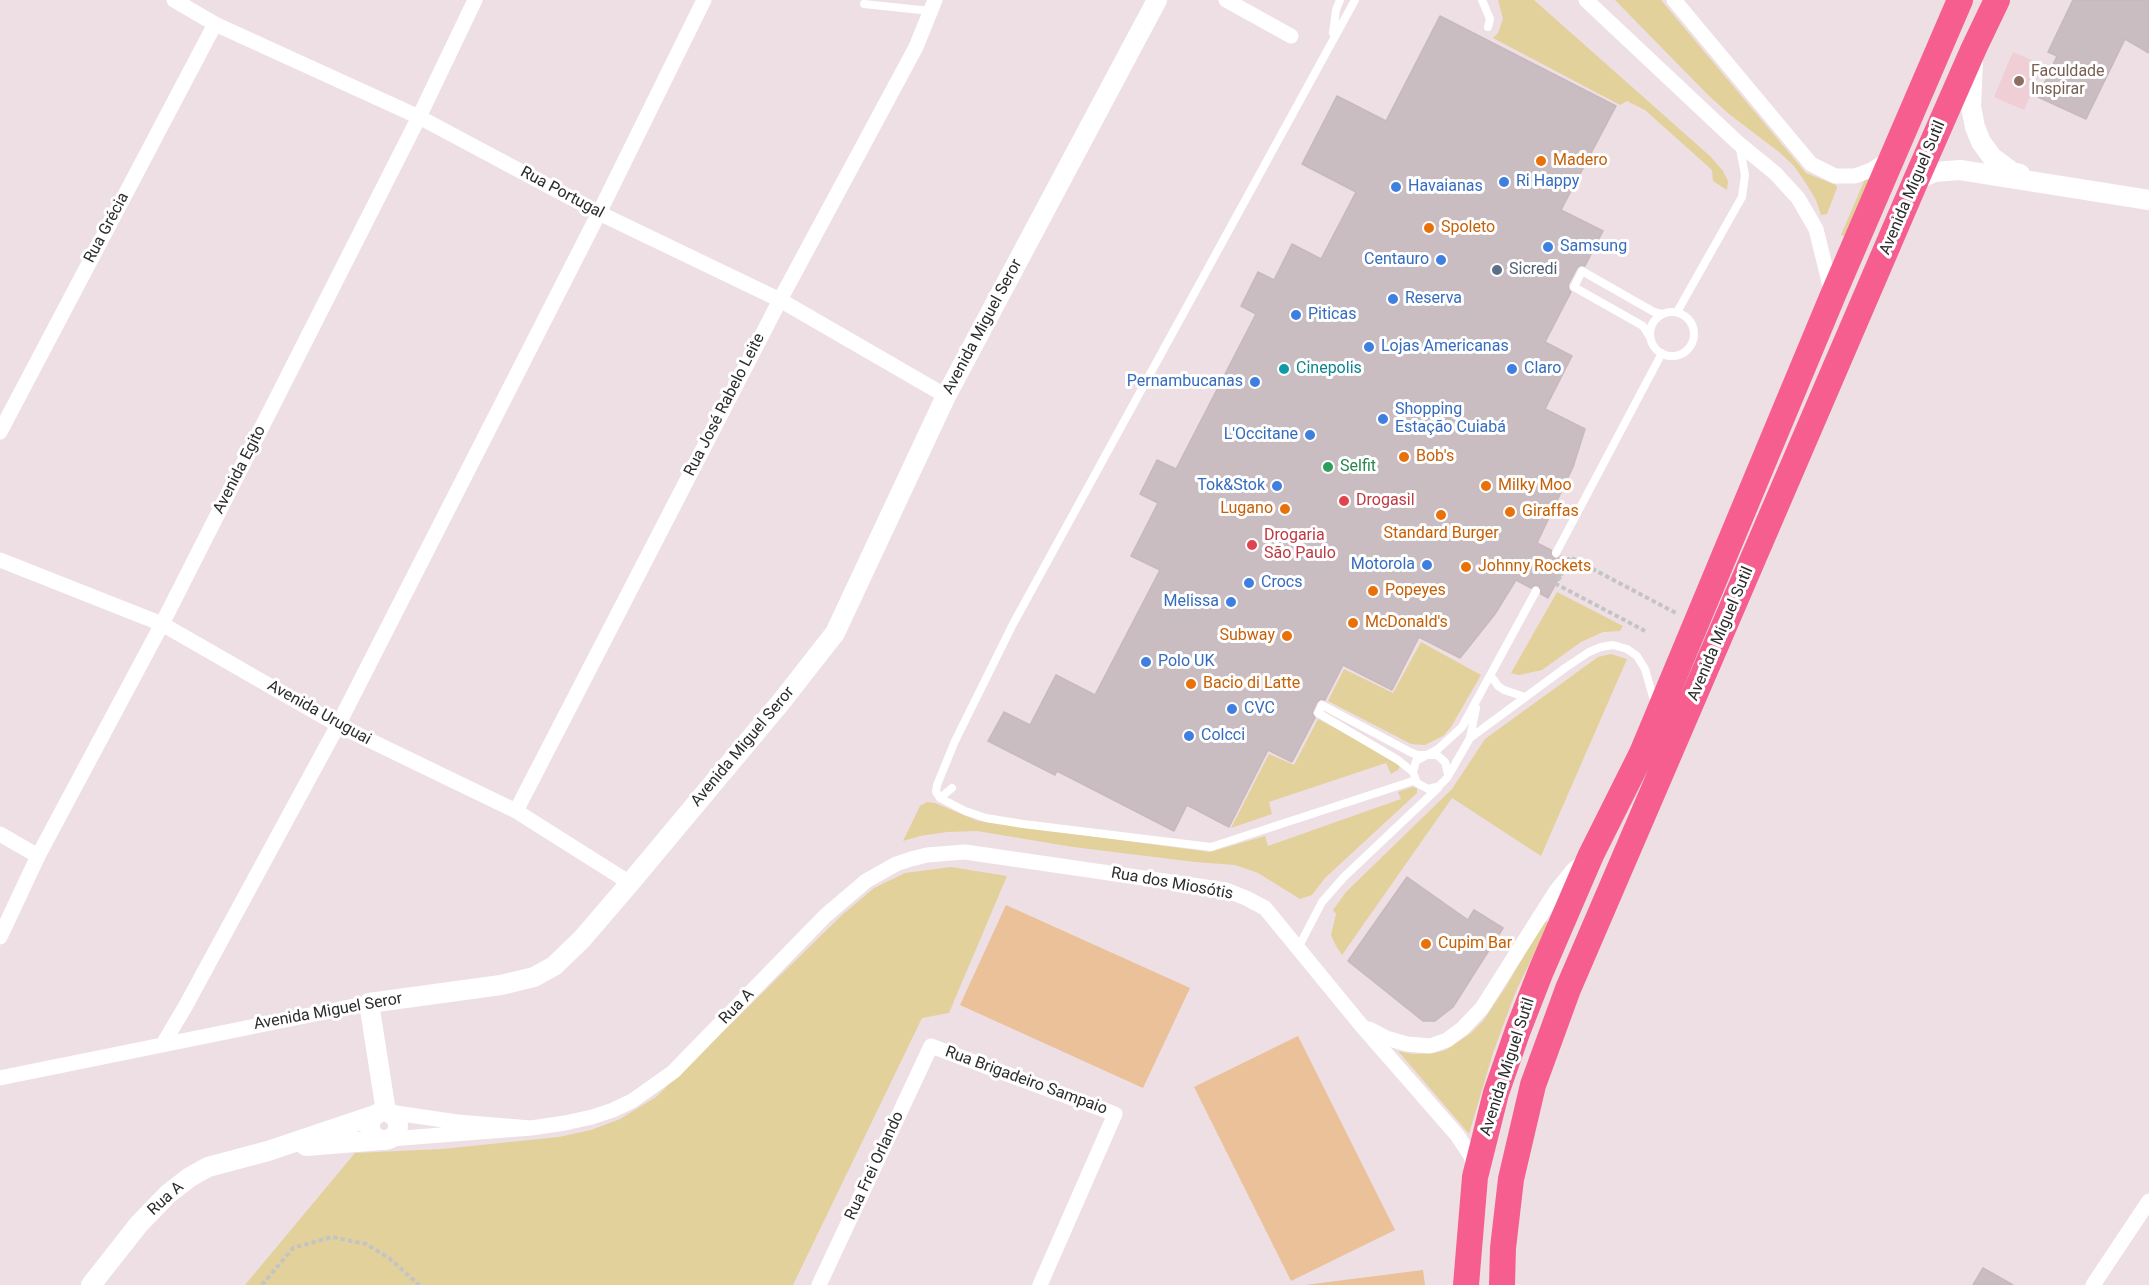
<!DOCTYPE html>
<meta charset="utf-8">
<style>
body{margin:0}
canvas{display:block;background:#eddfe4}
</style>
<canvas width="2149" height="1285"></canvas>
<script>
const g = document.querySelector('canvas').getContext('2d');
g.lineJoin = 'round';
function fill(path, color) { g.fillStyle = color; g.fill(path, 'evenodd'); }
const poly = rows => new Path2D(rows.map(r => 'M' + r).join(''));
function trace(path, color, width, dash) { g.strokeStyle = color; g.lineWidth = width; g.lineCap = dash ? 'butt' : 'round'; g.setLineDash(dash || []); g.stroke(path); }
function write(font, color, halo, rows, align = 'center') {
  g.font = font + ' Roboto,sans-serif'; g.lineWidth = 6; g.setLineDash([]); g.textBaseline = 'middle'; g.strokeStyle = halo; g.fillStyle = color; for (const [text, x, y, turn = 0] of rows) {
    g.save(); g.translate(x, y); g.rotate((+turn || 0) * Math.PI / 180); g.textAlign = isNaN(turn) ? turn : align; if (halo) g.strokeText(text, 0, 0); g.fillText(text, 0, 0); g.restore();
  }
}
const education = poly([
 [2013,52,2043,65,2024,110,1994,97]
]);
const green = poly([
 [1498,0,1534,0,1711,157,1723,171,1728,181,1727,190,1713,181,1712,170,1645,110,1627,101,1620,105,1493,38,1498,33,1503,19],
 [1615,0,1661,0,1806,173,1836,185,1837,188,1827,214,1821,215,1816,200,1807,185,1794,166,1779,152,1729,114,1708,95],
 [1873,177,1846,237,1841,235,1865,179],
 [1557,592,1623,626,1620,631,1603,632,1581,642,1542,670,1519,675,1511,673],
 [1421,642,1481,675,1451,727,1443,736,1425,745,1411,744,1328,701,1344,669,1393,693],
 [1611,654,1627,659,1541,856,1452,798,1342,955,1336,946,1331,935,1336,914,1333,910,1346,892,1452,789,1485,739,1598,657],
 [1318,719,1398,762,1400,766,1398,770,1391,774,1386,763,1269,802,1272,814,1231,828,1269,754,1294,765],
 [1412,787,1417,788,1417,793,1325,878,1312,895,1300,899,1258,873,1235,865,1195,862,1073,847,977,831,947,832,920,836,903,841,920,806,927,802,935,803,978,821,1210,852,1265,836,1268,846,1401,799,1398,792],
 [951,867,1007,876,949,1013,922,1018,793,1285,245,1285,355,1153,442,1149,559,1137,591,1130,620,1119,656,1097,842,915,874,888,905,873],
 [1544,920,1549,923,1516,991,1493,1053,1469,1134,1398,1051,1413,1054,1434,1053,1446,1050,1471,1033,1483,1021,1507,985]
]);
const pitch = poly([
 [1006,905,1190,988,1143,1088,960,1005],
 [1298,1036,1395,1230,1291,1281,1194,1087],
 [1423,1270,1425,1285,1305,1285]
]);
const building = poly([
 [2073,0,2149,0,2149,53,2125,39,2086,119,2038,97,2057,56,2048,52,2073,0],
 [1440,16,1616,106,1561,210,1603,231,1585,266,1581,265,1577,268,1568,285,1569,290,1571,292,1545,342,1572,356,1545,409,1585,429,1573,467,1537,543,1551,550,1553,558,1557,559,1561,556,1569,560,1548,598,1541,594,1539,586,1535,585,1531,588,1516,580,1495,614,1460,658,1419,637,1392,690,1343,665,1325,700,1321,699,1317,702,1312,713,1315,718,1292,762,1268,750,1229,827,1187,805,1174,831,1057,771,1055,775,988,741,1004,712,1030,725,1056,675,1095,695,1160,570,1131,556,1158,503,1140,494,1157,460,1176,469,1256,314,1241,306,1258,272,1274,280,1292,244,1321,259,1356,192,1302,164,1337,96,1386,121,1440,16],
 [1407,877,1468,920,1474,910,1503,928,1453,1007,1435,1021,1423,1021,1348,961,1407,877],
 [1983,1268,2013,1285,1973,1285,1983,1268]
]);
const path = poly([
 [1556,572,1561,575,1556,584,1645,631],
 [1561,575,1570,557,1676,613],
 [262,1285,293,1248,332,1237,366,1244,389,1258,419,1285]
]);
const service = poly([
 [1355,0,1013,624,955,741,937,785,936,792,940,798,965,811,986,818,1023,824,1211,847,1416,780],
 [1482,0,1490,19,1488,27],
 [864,4,930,11],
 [1333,33,1336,10,1340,0],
 [1677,312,1742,197,1745,175,1740,149],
 '1650 334a22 22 0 1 1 44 0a22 22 0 1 1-44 0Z',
 [1651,339,1643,326,1574,287,1582,271,1654,312,1662,314],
 [1556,553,1662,353],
 [1536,591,1462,727,1438,749,1416,761,1413,772,1417,783,1428,789,1439,786,1447,778,1470,738,1565,668,1589,652,1601,647,1613,645,1627,649,1637,656,1645,669,1655,704],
 [1491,676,1498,686,1504,690,1525,697],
 [1470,738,1476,708],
 [1413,772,1398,760,1318,713,1322,705,1410,752,1417,755,1437,755,1445,762,1448,774],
 [940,798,952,788],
 [1298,948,1322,902,1344,877,1438,788]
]);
const minor = poly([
 [174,0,215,24,419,117,599,213,780,300,946,396],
 [1226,0,1291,36],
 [1586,0,1737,142,1775,173,1798,198,1816,229,1832,294],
 [1674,0,1811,164,1835,176,1855,176,1871,170,1890,158],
 [0,432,215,24],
 [0,560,162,624,338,725,516,811,630,883],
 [516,811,780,300,916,47,935,0],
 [0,834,38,856],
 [0,937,38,856,162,624,419,117,475,0],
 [1369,1029,1386,1038,1407,1044,1430,1046,1447,1040,1463,1028,1482,1008,1556,891,1573,870,1582,863],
 [163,1044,185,1007,338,725,599,213,704,0],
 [0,1078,369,1003],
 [389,1112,457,1122,531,1128,390,1139],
 [531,1128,565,1123,592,1117,613,1110,632,1101,673,1072,825,916,866,881,896,864,911,859,927,855,965,852,1226,890,1246,898,1265,908,1361,1025,1457,1135,1471,1156,1474,1170],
 [819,1285,931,1046,1115,1114,1040,1285],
 [2093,1285,2149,1201]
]);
const tertiary = poly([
 [1973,60,1971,107,1975,127,1981,142,1992,157,2012,172,2020,174],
 [1916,180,1934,172,1960,170,2149,200],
 '370 1126a14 14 0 1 1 28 0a14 14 0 1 1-28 0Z',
 [386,1112,369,1003,501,985,534,977,554,966,582,939,630,883,781,702,835,633,946,396,1157,0],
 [306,1146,381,1140],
 [91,1285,139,1224,168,1194,190,1177,208,1167,268,1151,375,1115]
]);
const trunk = poly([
 [1466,1285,1475,1177,1496,1093,1518,1030,1541,971,1591,855,1642,753,1833,295,1960,0],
 [1502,1285,1503,1248,1511,1179,1533,1085,1568,989,1916,180,1974,48,1997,0]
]);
const markers = [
 [2019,81,6,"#8d6e63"],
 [1541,161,6,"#e8710a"],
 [1504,182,6,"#3f7fe0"],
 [1396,187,6,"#3f7fe0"],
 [1429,228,6,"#e8710a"],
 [1548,247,6,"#3f7fe0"],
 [1441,260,6,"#3f7fe0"],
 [1497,270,6,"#5c6f8a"],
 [1393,299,6,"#3f7fe0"],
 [1296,315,6,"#3f7fe0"],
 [1369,347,6,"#3f7fe0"],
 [1284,369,6,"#0f9aa8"],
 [1512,369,6,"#3f7fe0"],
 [1255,382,6,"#3f7fe0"],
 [1383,419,6,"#3f7fe0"],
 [1310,435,6,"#3f7fe0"],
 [1404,457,6,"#e8710a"],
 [1328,467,6,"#2e9e5b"],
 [1277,486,6,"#3f7fe0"],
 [1486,486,6,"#e8710a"],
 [1344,501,6,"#e0444e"],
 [1285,509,6,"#e8710a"],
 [1510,512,6,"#e8710a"],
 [1441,515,6,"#e8710a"],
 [1252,545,6,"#e0444e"],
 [1427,565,6,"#3f7fe0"],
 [1466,567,6,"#e8710a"],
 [1249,583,6,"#3f7fe0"],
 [1373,591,6,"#e8710a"],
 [1231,602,6,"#3f7fe0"],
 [1353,623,6,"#e8710a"],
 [1287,636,6,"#e8710a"],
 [1146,662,6,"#3f7fe0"],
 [1191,684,6,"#e8710a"],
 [1232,709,6,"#3f7fe0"],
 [1189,736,6,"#3f7fe0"],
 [1426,944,6,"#e8710a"]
];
const educationNames = [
 ["Faculdade",2031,72],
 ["Inspirar",2031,90]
];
const foodNames = [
 ["Madero",1553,161],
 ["Spoleto",1441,228],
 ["Bob's",1416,457],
 ["Milky Moo",1498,486],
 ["Lugano",1273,509,"right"],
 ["Giraffas",1522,512],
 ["Standard Burger",1441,534,"center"],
 ["Johnny Rockets",1478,567],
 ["Popeyes",1385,591],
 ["McDonald's",1365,623],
 ["Subway",1275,636,"right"],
 ["Bacio di Latte",1203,684],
 ["Cupim Bar",1438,944]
];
const shopNames = [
 ["Ri Happy",1516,182],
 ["Havaianas",1408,187],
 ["Samsung",1560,247],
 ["Centauro",1429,260,"right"],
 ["Reserva",1405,299],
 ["Piticas",1308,315],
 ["Lojas Americanas",1381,347],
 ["Claro",1524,369],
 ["Pernambucanas",1243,382,"right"],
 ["Shopping",1395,410],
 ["Estação Cuiabá",1395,428],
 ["L'Occitane",1298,435,"right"],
 ["Tok&Stok",1265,486,"right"],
 ["Motorola",1415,565,"right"],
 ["Crocs",1261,583],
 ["Melissa",1219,602,"right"],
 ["Polo UK",1158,662],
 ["CVC",1244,709],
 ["Colcci",1201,736]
];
const streetNames = [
 ["Avenida Miguel Sutil",1913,188,-67],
 ["Rua Portugal",562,193,28],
 ["Rua Grécia",107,228,-62],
 ["Avenida Miguel Seror",983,327,-62],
 ["Rua José Rabelo Leite",725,405,-63],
 ["Avenida Egito",240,470,-63],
 ["Avenida Miguel Sutil",1721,634,-67],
 ["Avenida Uruguai",319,713,29],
 ["Avenida Miguel Seror",743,747,-50],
 ["Rua dos Miosótis",1172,884,10],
 ["Rua A",737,1007,-46],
 ["Avenida Miguel Seror",328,1012,-10],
 ["Avenida Miguel Sutil",1508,1067,-72],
 ["Rua Brigadeiro Sampaio",1026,1081,20],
 ["Rua Frei Orlando",875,1166,-65],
 ["Rua A",166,1199,-42]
];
const serviceNames = [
 ["Sicredi",1509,270]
];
const cultureNames = [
 ["Cinepolis",1296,369]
];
const leisureNames = [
 ["Selfit",1340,467]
];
const healthNames = [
 ["Drogasil",1356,501],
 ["Drogaria",1264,536],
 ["São Paulo",1264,554]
];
fill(education, '#efced6');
fill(green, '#e3d19c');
fill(pitch, '#eac198');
fill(building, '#c9bdc1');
trace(building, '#c9b8bd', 1.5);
trace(path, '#c4c4c4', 4, [4.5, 3]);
trace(service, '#fff', 8);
trace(minor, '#fff', 15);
trace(tertiary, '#fff', 20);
trace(trunk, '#f65e90', 26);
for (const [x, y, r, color] of markers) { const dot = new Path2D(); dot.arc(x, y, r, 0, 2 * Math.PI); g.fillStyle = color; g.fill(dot); trace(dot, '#fff', 2); }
write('16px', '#785e54', '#fff', educationNames, 'left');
write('16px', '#c56008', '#fff', foodNames, 'left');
write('16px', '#366cbe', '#fff', shopNames, 'left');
write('16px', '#2c2c2c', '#fff', streetNames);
write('16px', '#4e5e75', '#fff', serviceNames, 'left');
write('16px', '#0d838f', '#fff', cultureNames, 'left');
write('16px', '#27864d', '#fff', leisureNames, 'left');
write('16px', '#be3a42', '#fff', healthNames, 'left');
</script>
